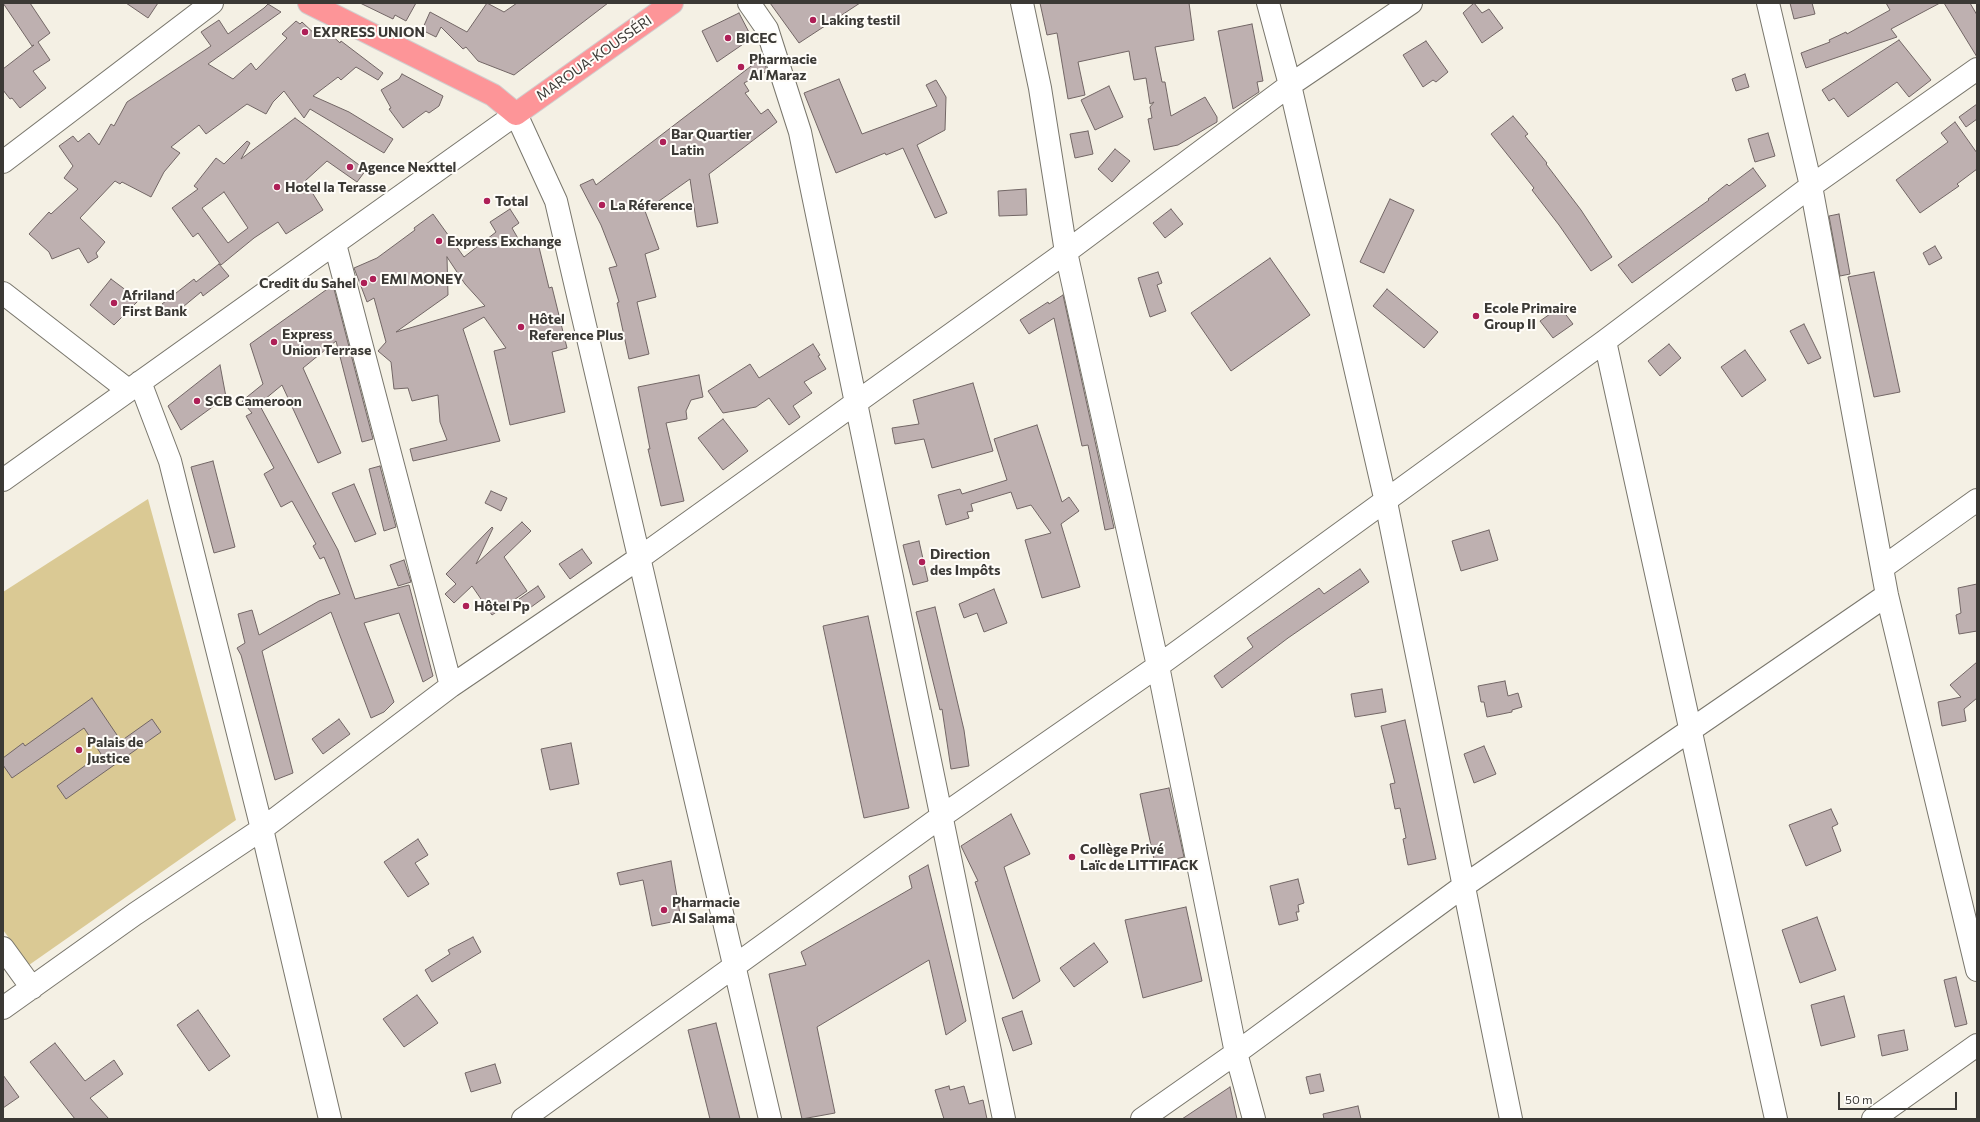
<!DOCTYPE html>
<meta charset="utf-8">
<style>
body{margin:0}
#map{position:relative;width:1980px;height:1122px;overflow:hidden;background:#f4f0e4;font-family:Commissioner,sans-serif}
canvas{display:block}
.frame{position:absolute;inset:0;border:4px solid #3b3935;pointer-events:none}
.scale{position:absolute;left:1838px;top:1092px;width:119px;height:18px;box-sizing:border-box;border:2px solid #3b3935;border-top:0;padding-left:5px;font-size:12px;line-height:14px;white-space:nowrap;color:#3b3935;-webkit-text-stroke:3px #fffdf9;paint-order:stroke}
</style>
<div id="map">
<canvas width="1980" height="1122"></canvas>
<div class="frame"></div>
<div class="scale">50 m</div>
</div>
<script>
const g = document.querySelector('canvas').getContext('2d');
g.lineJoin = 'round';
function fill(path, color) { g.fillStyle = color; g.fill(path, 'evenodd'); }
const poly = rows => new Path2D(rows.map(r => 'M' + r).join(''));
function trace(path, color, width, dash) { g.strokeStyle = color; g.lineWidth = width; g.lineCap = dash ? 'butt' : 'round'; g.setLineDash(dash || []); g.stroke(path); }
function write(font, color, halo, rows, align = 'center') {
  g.font = font + ' Commissioner,sans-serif'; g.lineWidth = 4; g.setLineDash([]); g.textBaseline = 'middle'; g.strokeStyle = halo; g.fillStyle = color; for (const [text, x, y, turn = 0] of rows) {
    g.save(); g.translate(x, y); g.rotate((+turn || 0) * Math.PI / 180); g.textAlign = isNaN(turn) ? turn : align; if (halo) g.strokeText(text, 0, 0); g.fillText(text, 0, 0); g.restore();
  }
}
const green = poly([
 [148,499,236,820,29,965,3,930,3,592]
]);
const building = poly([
 [3,3,30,3,50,33,38,42,50,60,33,71,46,88,20,108,12,98,10,99,3,90,3,69,34,45,32,46,3,3],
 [126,3,158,3,148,18,126,3],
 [360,3,416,3,406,21,395,15,393,19,360,3],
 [487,3,504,12,517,3,608,3,514,75,478,61,466,47,463,49,441,27,436,37,422,30,430,12,467,32,487,3],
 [770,3,860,3,799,43,770,3],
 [1040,3,1189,3,1194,40,1155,47,1162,82,1165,82,1171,116,1205,97,1217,117,1217,122,1178,145,1154,150,1148,119,1152,118,1150,107,1154,102,1150,104,1146,78,1134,80,1129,51,1078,62,1085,95,1068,99,1057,33,1047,35,1040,3],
 [1474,3,1482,13,1489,9,1503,28,1482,43,1463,13,1474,3],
 [1790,3,1812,3,1815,14,1794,19,1790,3],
 [1886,3,1940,3,1891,29,1897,37,1806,68,1801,53,1830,42,1829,40,1846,32,1847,34,1890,10,1886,3],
 [1944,3,1970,3,1977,15,1977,57,1944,3],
 [268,4,281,12,208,64,233,79,251,63,256,70,287,38,282,34,296,21,300,24,302,22,317,36,324,28,340,43,341,41,383,73,378,80,356,67,341,80,338,77,313,96,349,112,393,139,384,153,310,109,304,118,284,91,273,102,266,114,247,104,206,134,199,125,171,147,180,153,164,172,151,197,122,182,120,184,115,181,80,218,105,242,96,253,98,257,88,263,79,248,52,259,49,252,29,234,49,212,51,214,78,189,64,178,73,166,59,146,73,136,78,142,89,133,99,145,111,124,114,126,127,102,211,46,201,32,219,20,228,34,264,8,268,4],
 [739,13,752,38,717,62,702,31,739,13],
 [1252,24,1263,81,1257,82,1259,92,1233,109,1218,31,1252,24],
 [1899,40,1931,80,1909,97,1897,82,1848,117,1834,98,1829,101,1822,90,1899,40],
 [1426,41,1448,72,1436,82,1433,80,1423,87,1403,55,1426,41],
 [763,57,767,71,744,83,749,91,745,93,761,114,768,109,777,122,709,174,718,223,697,227,690,179,645,211,659,249,645,254,656,297,637,302,649,354,629,359,617,303,619,302,609,268,617,266,601,225,580,185,593,179,596,185,763,57],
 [402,74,443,96,439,106,429,113,426,111,403,128,389,109,391,108,381,90,399,79,402,74],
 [1745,74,1749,87,1736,91,1732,79,1745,74],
 [839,79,862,134,937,106,926,85,936,80,946,97,945,130,917,145,947,213,935,218,903,148,886,155,885,153,836,173,804,93,839,79],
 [1109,86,1123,117,1095,130,1081,100,1109,86],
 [1977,104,1977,119,1966,127,1959,117,1977,104],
 [1513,116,1528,134,1525,136,1547,163,1546,164,1581,210,1612,257,1591,271,1559,225,1532,190,1534,188,1491,134,1513,116],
 [295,118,366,170,357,182,327,161,305,181,323,210,286,234,278,222,254,238,221,265,198,233,193,237,172,208,198,189,194,186,216,158,224,164,247,141,250,143,241,159,295,118],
 [224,192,248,228,228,243,202,208,224,192],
 [1955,122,1977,153,1977,169,1957,184,1959,186,1920,213,1896,180,1948,142,1941,133,1955,122],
 [1088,131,1093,154,1075,158,1070,134,1088,131],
 [1768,133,1775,156,1755,162,1748,139,1768,133],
 [1115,149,1130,161,1112,182,1098,169,1115,149],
 [1753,168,1766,186,1632,283,1618,265,1709,200,1708,199,1727,184,1729,186,1753,168],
 [1026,189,1027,215,999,216,998,191,1026,189],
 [1390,199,1414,210,1384,273,1360,262,1390,199],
 [510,209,519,223,512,228,523,247,538,243,549,288,552,287,567,348,552,352,565,412,510,425,494,351,506,348,484,317,463,329,500,441,413,461,410,449,447,440,440,422,438,395,412,401,408,388,394,389,391,362,378,351,386,342,374,298,367,302,354,268,377,258,415,230,414,228,433,214,464,257,496,232,490,222,510,209],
 [447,257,465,284,485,306,396,332,448,295,447,257],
 [1171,209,1183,224,1165,238,1153,223,1171,209],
 [1839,214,1850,274,1840,276,1829,216,1839,214],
 [1935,246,1942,258,1929,265,1923,253,1935,246],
 [1270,258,1310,315,1231,371,1191,313,1270,258],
 [219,264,229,276,203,296,201,292,172,316,162,304,194,279,196,282,219,264],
 [1158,272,1162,283,1157,285,1166,311,1150,317,1138,278,1158,272],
 [1874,272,1900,392,1874,397,1848,277,1874,272],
 [111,279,139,300,114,325,90,305,111,279],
 [333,285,373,439,362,442,336,341,303,368,341,453,318,463,282,385,259,404,338,550,355,599,409,585,433,676,423,682,399,613,364,623,394,702,384,712,371,718,331,612,262,651,293,773,275,780,241,655,237,648,245,643,238,614,252,610,259,635,319,601,340,594,324,557,320,559,313,546,316,544,292,501,281,507,264,474,274,468,246,416,252,413,242,401,263,384,250,344,333,285],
 [1387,289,1438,332,1424,348,1373,306,1387,289],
 [1063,295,1114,528,1105,530,1088,445,1082,446,1054,318,1029,334,1020,320,1048,302,1049,304,1063,295],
 [1560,307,1573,324,1553,338,1540,321,1560,307],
 [1804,324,1821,358,1808,364,1790,331,1804,324],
 [813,344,820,355,818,356,826,369,804,382,812,393,793,406,800,417,789,425,769,398,756,407,723,413,708,391,750,364,759,378,813,344],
 [1669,344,1681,358,1660,376,1648,361,1669,344],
 [1745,350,1766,380,1742,397,1721,367,1745,350],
 [220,365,226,397,181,430,168,406,220,365],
 [699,375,703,397,691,400,686,411,687,419,666,423,684,501,661,506,648,449,650,449,638,387,699,375],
 [973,383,993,451,932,468,924,439,895,444,892,428,919,424,913,400,973,383],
 [723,419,748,451,723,470,698,438,723,419],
 [1037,425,1062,502,1069,497,1079,511,1061,524,1080,587,1042,598,1025,540,1051,533,1031,505,1017,509,1011,492,971,504,973,511,967,512,969,518,946,525,938,495,960,489,962,494,1007,480,994,439,1037,425],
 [213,461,235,547,214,553,191,467,213,461],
 [380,466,396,527,384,531,369,469,380,466],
 [354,484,376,534,355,542,332,493,354,484],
 [491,491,507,498,501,511,485,503,491,491],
 [522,522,531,531,504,557,527,591,492,615,472,586,454,603,445,594,456,584,446,574,492,527,493,528,476,564,522,522],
 [1489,530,1498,560,1461,571,1452,541,1489,530],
 [919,541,928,581,913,585,903,545,919,541],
 [582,549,592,563,570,579,559,564,582,549],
 [404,560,411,582,398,586,390,565,404,560],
 [1360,569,1369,582,1288,638,1222,688,1214,676,1253,647,1247,638,1319,588,1324,594,1360,569],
 [1977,584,1977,631,1959,634,1956,615,1961,613,1958,588,1977,584],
 [538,586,545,597,527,610,519,599,538,586],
 [994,589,1007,623,984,632,977,613,964,618,959,604,994,589],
 [935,607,964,730,969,766,951,769,942,709,940,710,916,612,935,607],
 [868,616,909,808,864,818,823,626,868,616],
 [1977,662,1977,698,1964,709,1966,721,1942,726,1938,702,1961,697,1950,685,1977,662],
 [1505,681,1508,696,1518,693,1522,707,1512,710,1512,712,1487,717,1484,702,1481,702,1478,686,1505,681],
 [1382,689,1386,712,1355,717,1351,694,1382,689],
 [92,698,121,741,152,719,161,732,66,799,57,786,101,754,84,728,12,778,3,765,3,758,23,743,25,746,92,698],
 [339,719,350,734,323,754,312,739,339,719],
 [1405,720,1436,859,1408,865,1403,839,1406,838,1400,808,1395,809,1390,784,1395,783,1381,726,1405,720],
 [571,743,579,784,550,790,541,749,571,743],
 [1484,746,1496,774,1474,783,1464,754,1484,746],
 [1169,788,1184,857,1155,864,1140,794,1169,788],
 [1831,809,1838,824,1832,827,1841,851,1806,866,1789,825,1831,809],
 [1011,814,1030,854,1004,867,1040,981,1013,999,975,882,978,881,961,846,1011,814],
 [418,839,428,855,415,863,429,884,408,897,384,862,418,839],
 [671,861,681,920,652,926,643,880,620,885,617,873,671,861],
 [928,865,966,1021,946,1035,929,960,817,1027,835,1113,802,1119,769,974,806,965,801,952,912,888,909,876,928,865],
 [1298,879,1304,903,1298,905,1299,912,1296,912,1298,920,1279,925,1270,886,1298,879],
 [1186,907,1202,981,1143,998,1125,920,1186,907],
 [1817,917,1836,970,1800,983,1782,930,1817,917],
 [473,937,481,952,432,982,425,970,450,954,448,950,473,937],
 [1094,943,1108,962,1074,987,1060,968,1094,943],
 [1956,977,1967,1024,1955,1027,1944,980,1956,977],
 [417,995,438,1023,404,1047,383,1019,417,995],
 [1844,996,1855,1037,1821,1046,1811,1005,1844,996],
 [198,1010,230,1056,209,1071,177,1025,198,1010],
 [1022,1011,1032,1044,1013,1051,1002,1018,1022,1011],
 [716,1023,740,1119,710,1119,688,1030,716,1023],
 [1904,1030,1908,1050,1882,1056,1878,1035,1904,1030],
 [55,1043,85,1081,114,1060,123,1074,90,1098,109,1119,75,1119,30,1062,55,1043],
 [495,1064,501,1083,471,1092,465,1073,495,1064],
 [1320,1074,1324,1091,1310,1094,1306,1077,1320,1074],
 [3,1075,19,1097,3,1108,3,1075],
 [949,1086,950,1090,964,1086,969,1104,983,1100,987,1119,944,1119,935,1090,949,1086],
 [1230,1087,1237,1119,1182,1119,1230,1087],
 [1358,1106,1361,1119,1324,1119,1323,1114,1358,1106]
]);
const minor = poly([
 [749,3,767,29,800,132,1004,1119],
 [1022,3,1040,88,1066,252,1158,666,1236,1053,1254,1119],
 [1268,3,1290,85,1386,502,1511,1119],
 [1768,3,1811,186,1887,595,1977,970],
 [3,162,212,3],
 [335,244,451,686],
 [3,293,128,390],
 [1605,341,1776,1119],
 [140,382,170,461,262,829,330,1119],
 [3,480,516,114,556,201,770,1119],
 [1882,568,1977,500],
 [3,948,32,988],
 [3,1008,135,914,262,829,451,686,638,559,1066,252,1290,85,1411,3],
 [523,1119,942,816,1158,666,1605,341,1811,186,1977,69],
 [1142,1119,1236,1053,1465,885,1887,595],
 [1873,1119,1977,1045]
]);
const highway = poly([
 [309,3,493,95,516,114,672,3]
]);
const markers = [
 [813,20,4,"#ae1f57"],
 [305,32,4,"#ae1f57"],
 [728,38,4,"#ae1f57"],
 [741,67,4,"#ae1f57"],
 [663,142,4,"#ae1f57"],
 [350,167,4,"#ae1f57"],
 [277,187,4,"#ae1f57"],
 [487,201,4,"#ae1f57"],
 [602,205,4,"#ae1f57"],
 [439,241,4,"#ae1f57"],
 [373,279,4,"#ae1f57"],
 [364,283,4,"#ae1f57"],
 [114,303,4,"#ae1f57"],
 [1476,316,4,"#ae1f57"],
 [521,327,4,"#ae1f57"],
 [274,342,4,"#ae1f57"],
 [197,401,4,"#ae1f57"],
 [922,562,4,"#ae1f57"],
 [466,606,4,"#ae1f57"],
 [79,750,4,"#ae1f57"],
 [1072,857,4,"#ae1f57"],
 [664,910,4,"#ae1f57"]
];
const poiNames = [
 ["Laking testil",821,20],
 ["EXPRESS UNION",313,32],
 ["BICEC",736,38],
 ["Pharmacie",749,59],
 ["Al Maraz",749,75],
 ["Bar Quartier",671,134],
 ["Latin",671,150],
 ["Agence Nexttel",358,167],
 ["Hotel la Terasse",285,187],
 ["Total",495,201],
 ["La Réference",610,205],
 ["Express Exchange",447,241],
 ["EMI MONEY",381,279],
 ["Credit du Sahel",356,283,"right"],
 ["Afriland",122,295],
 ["First Bank",122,311],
 ["Ecole Primaire",1484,308],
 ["Group II",1484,324],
 ["Hôtel",529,319],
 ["Reference Plus",529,335],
 ["Express",282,334],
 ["Union Terrase",282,350],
 ["SCB Cameroon",205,401],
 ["Direction",930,554],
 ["des Impôts",930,570],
 ["Hôtel Pp",474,606],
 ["Palais de",87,742],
 ["Justice",87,758],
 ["Collège Privé",1080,849],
 ["Laïc de LITTIFACK",1080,865],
 ["Pharmacie",672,902],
 ["Al Salama",672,918]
];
const streetNames = [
 ["MAROUA-KOUSSÉRI",594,58,-35]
];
fill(green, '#dac994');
fill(building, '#beb0b0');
trace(building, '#726665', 1);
trace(minor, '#79766c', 24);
trace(highway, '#d0cfcf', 24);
trace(minor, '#fff', 22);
trace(highway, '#fd9598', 22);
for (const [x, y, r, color] of markers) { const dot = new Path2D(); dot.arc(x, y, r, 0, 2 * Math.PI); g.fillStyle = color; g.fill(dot); trace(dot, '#fffdf9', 1.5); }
write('bold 14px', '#3b3935', '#fffdf9', poiNames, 'left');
write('14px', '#3b3935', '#fffdf9', streetNames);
</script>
